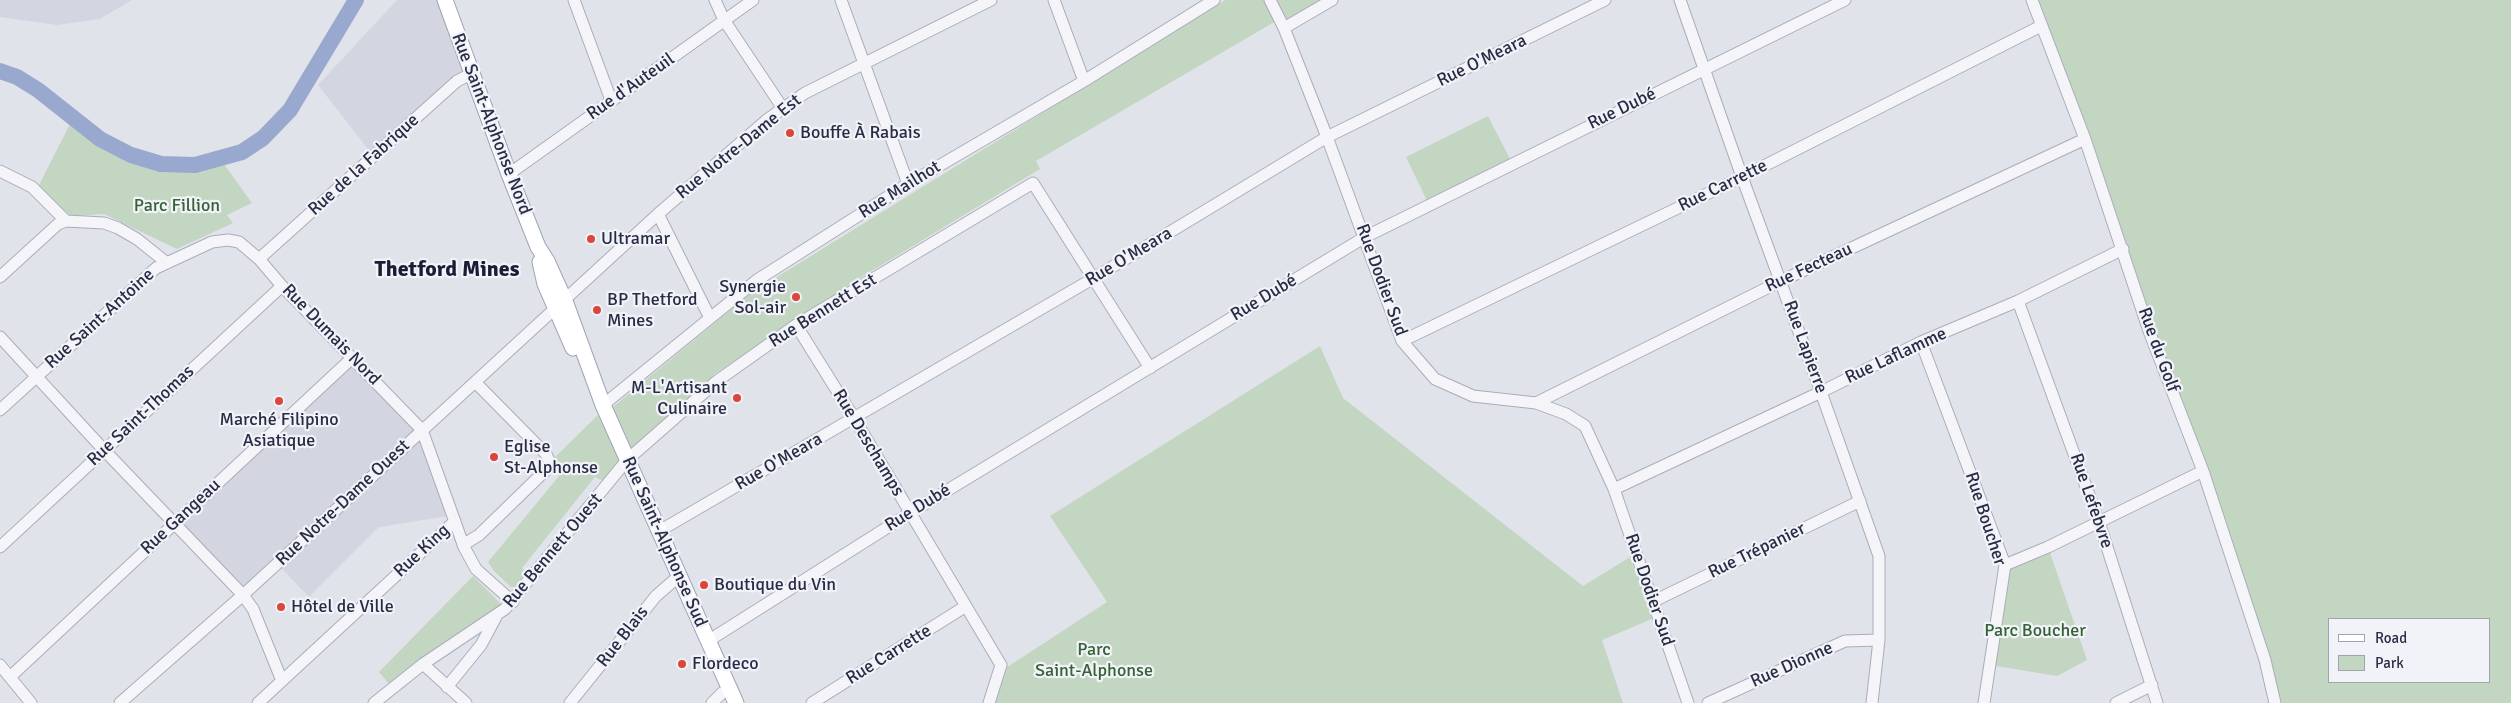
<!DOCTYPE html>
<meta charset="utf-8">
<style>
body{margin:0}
#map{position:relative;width:2511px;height:703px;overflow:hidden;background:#e1e3eb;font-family:Signika,sans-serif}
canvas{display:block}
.legend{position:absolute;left:2328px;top:618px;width:162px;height:65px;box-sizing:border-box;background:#f1f3f8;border:1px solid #a1a3b0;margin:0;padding:6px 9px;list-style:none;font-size:15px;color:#282c45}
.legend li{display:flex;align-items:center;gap:10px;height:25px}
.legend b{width:25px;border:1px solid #a1a3b0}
</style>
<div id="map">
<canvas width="2511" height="703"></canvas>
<ul class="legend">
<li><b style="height:6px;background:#fff"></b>Road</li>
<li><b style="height:14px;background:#c3d6c2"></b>Park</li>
</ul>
</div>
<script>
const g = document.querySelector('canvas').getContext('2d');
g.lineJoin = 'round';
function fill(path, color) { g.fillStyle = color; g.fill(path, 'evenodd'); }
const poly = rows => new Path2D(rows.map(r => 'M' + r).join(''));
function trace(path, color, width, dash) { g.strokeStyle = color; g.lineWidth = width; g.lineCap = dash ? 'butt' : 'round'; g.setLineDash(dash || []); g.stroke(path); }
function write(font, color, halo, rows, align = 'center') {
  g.font = font + ' Signika,sans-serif'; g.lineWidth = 4.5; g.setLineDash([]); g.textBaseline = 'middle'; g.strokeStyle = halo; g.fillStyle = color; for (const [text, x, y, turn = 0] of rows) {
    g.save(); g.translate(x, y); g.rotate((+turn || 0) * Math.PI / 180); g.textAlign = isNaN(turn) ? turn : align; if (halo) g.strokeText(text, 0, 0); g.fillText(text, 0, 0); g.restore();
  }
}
const built = poly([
 [0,0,132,0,100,19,57,25,0,17],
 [397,0,445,0,471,74,375,158,318,85],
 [353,362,421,437,449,516,379,527,309,597,281,568,250,597,177,523]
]);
const green = poly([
 [1225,0,1325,0,1287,23,1283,17,1036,161,1040,169,865,275,716,373,632,449,613,407,751,293],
 [2032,0,2511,0,2511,703,2275,703,2265,660],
 [2330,619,2490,619,2490,682,2330,682],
 [1488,116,1512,163,1429,205,1406,157],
 [73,118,100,139,131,155,161,164,195,165,221,160,252,203,227,215,233,223,177,249,104,214,71,216,37,189],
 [1320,346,1343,398,1583,586,1630,557,1652,619,1602,640,1623,703,989,703,998,673,1107,602,1050,516],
 [598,415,620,461,603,481,595,477,522,568,528,573,516,587,511,587,493,570,488,562,559,476,553,459],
 [2048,547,2087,660,2057,676,1990,665,2005,565],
 [473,576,500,603,499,609,390,685,379,672]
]);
const river = poly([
 [0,71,17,77,38,90,100,139,131,155,161,164,195,165,242,152,263,138,290,110,356,0]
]);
const minor = poly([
 [574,0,611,100],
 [715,0,724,20,782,107],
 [841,0,908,184],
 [1054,0,1084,81],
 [1270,0,1284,28,1327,137,1402,341,1435,379,1473,396,1536,403,1566,414,1585,426,1614,489,1688,703],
 [1680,0,1742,177,1821,392,1879,556,1879,640,1872,703],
 [2032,0,2085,139,2149,331,2203,471,2265,660,2275,703],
 [1284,28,1332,0],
 [0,171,32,187,66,221,104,223,118,228,137,239,167,263],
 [509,174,753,0],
 [658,214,709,316],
 [259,259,457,81,471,74],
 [0,277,58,224,66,221],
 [2018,301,2099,522,2157,703],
 [796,325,854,418,1001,665,989,703],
 [0,337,104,450,243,595,253,609,282,681],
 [1402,341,1742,177,2041,26],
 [1921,342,2005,565,1984,703],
 [1536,403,1781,281,2085,139],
 [603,405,757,280,908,184,1084,81,1214,0],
 [0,410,156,268,212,242,228,240,239,242,259,259,282,286,422,430,464,547,476,569,513,602],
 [1614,489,1821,392,1921,342,2018,301,2123,249],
 [661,530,1094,278,1327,137,1605,0],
 [463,545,479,535,548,468,550,463,546,454,476,383],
 [0,547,282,286],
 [2005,565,2048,547,2203,471],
 [1654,601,1860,501],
 [708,641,910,513,1365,237,1845,0],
 [423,664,466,703],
 [0,665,31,703],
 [10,677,352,358],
 [447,687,481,645,496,617],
 [120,703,243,595,658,214,768,119,805,93,991,0],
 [258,703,455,521],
 [374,703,423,664,505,609,627,460,717,381,796,325,1033,183,1150,368],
 [570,703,656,596,679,576],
 [712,703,722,693,730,689],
 [812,703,966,606],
 [1708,703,1845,641,1879,640],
 [2116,703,2152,685]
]);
const major = poly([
 [445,0,509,174,538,247,547,261,565,301,603,405,736,703],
 [540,262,545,284,573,348]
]);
const markers = [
 [790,133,5,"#db453b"],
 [591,239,5,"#db453b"],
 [796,297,5,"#db453b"],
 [597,310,5,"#db453b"],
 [737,398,5,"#db453b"],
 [279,401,5,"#db453b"],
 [494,457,5,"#db453b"],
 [704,585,5,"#db453b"],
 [281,607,5,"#db453b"],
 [682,664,5,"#db453b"]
];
const streetNames = [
 ["Rue O'Meara",1482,61,-26],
 ["Rue d'Auteuil",631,87,-35],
 ["Rue Dubé",1622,109,-26],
 ["Rue Saint-Alphonse Nord",491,124,69],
 ["Rue Notre-Dame Est",739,147,-39],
 ["Rue de la Fabrique",364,165,-42],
 ["Rue Carrette",1723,186,-26],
 ["Rue Mailhot",900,190,-32],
 ["Rue O'Meara",1129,257,-31],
 ["Rue Fecteau",1809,268,-25],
 ["Rue Dodier Sud",1381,280,70],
 ["Rue Dubé",1264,298,-31],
 ["Rue Bennett Est",823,311,-32],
 ["Rue Saint-Antoine",100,319,-42],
 ["Rue Dumais Nord",331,335,46],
 ["Rue Lapierre",1805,347,70],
 ["Rue du Golf",2158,350,70],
 ["Rue Laflamme",1896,356,-25],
 ["Rue Saint-Thomas",141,416,-43],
 ["Rue Deschamps",868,443,59],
 ["Rue O'Meara",779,462,-30],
 ["Rue Lefebvre",2091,501,71],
 ["Rue Notre-Dame Ouest",343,503,-43],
 ["Rue Dubé",918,508,-32],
 ["Rue Gangeau",181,517,-43],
 ["Rue Boucher",1985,519,72],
 ["Rue Saint-Alphonse Sud",664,542,66],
 ["Rue King",422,551,-43],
 ["Rue Bennett Ouest",553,551,-50],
 ["Rue Trépanier",1757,551,-26],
 ["Rue Dodier Sud",1649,590,71],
 ["Rue Blais",623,637,-52],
 ["Rue Carrette",889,655,-32],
 ["Rue Dionne",1792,665,-24]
];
const poiNames = [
 ["Bouffe À Rabais",800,133],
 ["Ultramar",601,239],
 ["Synergie",786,287,"right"],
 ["Sol-air",786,308,"right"],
 ["BP Thetford",607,300],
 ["Mines",607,321],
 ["M-L'Artisant",727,388,"right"],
 ["Culinaire",727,409,"right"],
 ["Marché Filipino",279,420,"center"],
 ["Asiatique",279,441,"center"],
 ["Eglise",504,447],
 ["St-Alphonse",504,468],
 ["Boutique du Vin",714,585],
 ["Hôtel de Ville",291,607],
 ["Flordeco",692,664]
];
const parkNames = [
 ["Parc Fillion",177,206],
 ["Parc Boucher",2035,631],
 ["Parc",1094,650],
 ["Saint-Alphonse",1094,671]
];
const districtNames = [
 ["Thetford Mines",447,270]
];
fill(built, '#d3d5e1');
fill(green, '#c3d6c2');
trace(river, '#99a8cf', 16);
trace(minor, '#aaacb9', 13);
trace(major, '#9fa4b8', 17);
trace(minor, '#f5f5f9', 11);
trace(major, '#fff', 15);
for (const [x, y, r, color] of markers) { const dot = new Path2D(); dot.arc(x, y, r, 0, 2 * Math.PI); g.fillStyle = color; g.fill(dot); trace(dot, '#f1f3f8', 2); }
write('18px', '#282c45', '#f1f3f8', streetNames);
write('18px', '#282c45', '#f1f3f8', poiNames, 'left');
write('18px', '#346235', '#f1f3f8', parkNames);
write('bold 22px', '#1a1d36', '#f1f3f8', districtNames);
</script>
